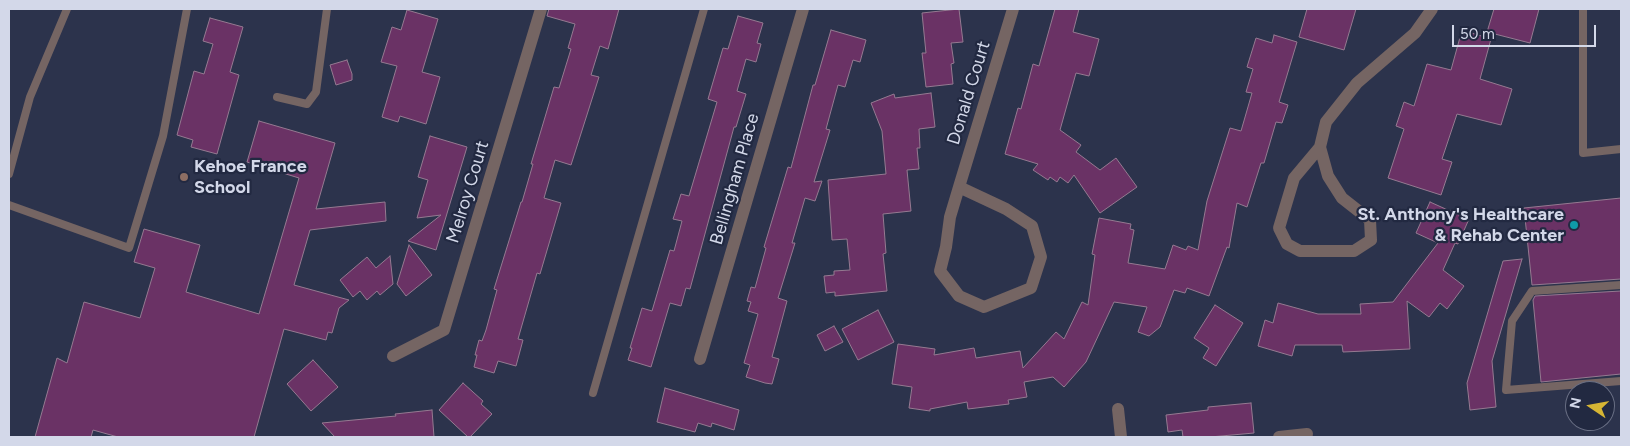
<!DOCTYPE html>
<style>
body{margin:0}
#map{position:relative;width:1630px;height:446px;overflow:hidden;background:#2c334c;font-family:Figtree,sans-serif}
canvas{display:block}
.frame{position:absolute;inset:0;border:10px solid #d3d8e9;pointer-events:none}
.north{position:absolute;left:1565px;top:381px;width:50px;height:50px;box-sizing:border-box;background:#222941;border:1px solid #696f84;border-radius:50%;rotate:282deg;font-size:14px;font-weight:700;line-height:20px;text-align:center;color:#d3d8e9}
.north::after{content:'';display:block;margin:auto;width:18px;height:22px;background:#d6b534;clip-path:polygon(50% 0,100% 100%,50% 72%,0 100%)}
.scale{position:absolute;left:1452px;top:25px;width:144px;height:22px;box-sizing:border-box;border:2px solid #d3d8e9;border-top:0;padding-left:6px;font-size:15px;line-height:18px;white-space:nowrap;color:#d3d8e9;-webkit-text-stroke:4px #222941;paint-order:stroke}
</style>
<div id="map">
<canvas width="1630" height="446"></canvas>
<div class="frame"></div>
<div class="north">N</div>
<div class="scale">50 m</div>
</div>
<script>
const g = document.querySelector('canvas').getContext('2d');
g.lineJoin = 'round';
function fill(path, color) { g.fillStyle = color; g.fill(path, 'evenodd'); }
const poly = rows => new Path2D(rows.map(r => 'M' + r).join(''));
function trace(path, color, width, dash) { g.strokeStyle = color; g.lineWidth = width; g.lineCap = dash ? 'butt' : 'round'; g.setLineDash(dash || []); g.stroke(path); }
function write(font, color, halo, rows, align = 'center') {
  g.font = font + ' Figtree,sans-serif'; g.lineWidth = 4.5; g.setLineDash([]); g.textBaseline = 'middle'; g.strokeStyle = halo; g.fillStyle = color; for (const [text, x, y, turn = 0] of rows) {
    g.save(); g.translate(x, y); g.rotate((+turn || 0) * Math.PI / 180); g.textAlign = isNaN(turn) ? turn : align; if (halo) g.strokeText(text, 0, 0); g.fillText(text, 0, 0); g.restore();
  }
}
const building = poly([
 [549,9,619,9,608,49,600,46,591,75,599,77,571,165,555,160,544,198,561,203,540,274,537,273,518,339,523,340,516,366,498,361,494,373,474,367,477,355,475,355,479,340,482,341,486,330,497,290,494,289,521,202,522,202,533,164,531,164,554,87,559,88,571,49,568,48,575,24,547,16,549,9],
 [959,9,963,42,951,43,954,63,951,64,953,84,926,87,922,53,926,53,922,13,959,9],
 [1055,9,1079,9,1073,32,1099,39,1089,76,1076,73,1060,130,1081,145,1076,152,1100,170,1116,158,1137,187,1100,213,1074,175,1068,183,1060,177,1057,182,1050,177,1048,180,1033,170,1038,164,1005,154,1018,108,1021,109,1033,64,1039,66,1055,9],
 [1307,9,1356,9,1344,50,1299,37,1307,9],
 [1494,9,1539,9,1530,43,1487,32,1494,9],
 [407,10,438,19,422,72,440,77,426,124,400,116,398,122,382,117,397,66,381,62,392,27,401,30,407,10],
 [738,16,763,23,757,43,761,44,756,62,746,59,737,91,746,94,736,127,734,127,690,289,686,288,681,306,670,303,651,367,628,360,632,348,630,348,642,308,652,311,670,250,674,251,682,221,673,219,674,216,681,194,689,196,717,102,708,99,723,48,728,49,738,16],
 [210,18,243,27,230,72,239,75,217,154,191,147,193,140,177,135,194,71,204,74,213,44,203,41,210,18],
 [831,30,866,40,860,62,853,60,845,87,838,85,826,129,830,130,814,182,822,181,815,201,805,198,792,243,795,243,778,298,787,301,772,357,779,359,772,384,765,383,746,377,750,365,744,363,758,314,748,311,751,302,747,301,751,287,755,288,766,248,764,247,788,167,791,168,813,85,815,85,831,30],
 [1462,30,1491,39,1480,79,1512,89,1501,125,1457,114,1442,159,1452,162,1441,195,1388,178,1404,129,1396,126,1404,102,1414,106,1427,64,1451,70,1462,30],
 [1274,35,1297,42,1279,102,1288,105,1282,123,1276,122,1264,163,1261,163,1247,207,1237,203,1229,248,1227,247,1209,296,1187,288,1185,293,1174,290,1160,327,1149,336,1138,332,1147,307,1114,302,1086,362,1064,387,1053,377,1024,382,1027,397,1008,400,1009,404,968,409,967,402,930,409,930,411,909,408,912,387,892,384,898,344,935,349,934,355,974,348,976,358,1020,351,1023,368,1056,332,1064,339,1082,302,1088,305,1095,255,1092,254,1099,218,1131,224,1130,229,1134,230,1128,263,1165,269,1173,245,1186,250,1188,246,1198,250,1207,201,1230,128,1241,131,1252,93,1246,92,1253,69,1247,67,1256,38,1272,43,1274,35],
 [347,60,352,74,352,80,336,85,330,65,347,60],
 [931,93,935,127,919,129,920,148,917,148,919,169,907,170,911,211,883,214,886,253,883,254,887,291,835,296,835,292,826,293,824,276,834,275,834,271,850,270,847,239,832,240,828,180,886,174,882,131,871,103,894,94,895,98,931,93],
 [259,121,335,143,316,209,385,202,386,221,310,230,294,285,349,300,339,308,332,333,328,332,326,340,284,329,254,437,118,437,93,430,91,437,35,437,57,358,67,363,84,302,140,318,155,268,134,262,144,229,200,245,186,292,259,314,299,178,247,162,259,121],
 [430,136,467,147,436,250,408,241,441,215,417,218,428,180,418,177,430,136],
 [1621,198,1621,279,1532,285,1524,208,1621,198],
 [1430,202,1459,215,1463,210,1468,213,1466,218,1469,219,1458,244,1455,243,1443,270,1464,286,1447,309,1440,303,1429,317,1407,301,1410,349,1343,352,1342,345,1295,345,1292,356,1258,346,1265,320,1273,323,1278,303,1318,314,1361,314,1360,304,1393,302,1438,243,1416,233,1430,202],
 [409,245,432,275,406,296,397,284,409,245],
 [390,256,393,284,380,295,377,291,367,300,360,291,353,297,340,280,367,257,376,268,390,256],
 [1522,259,1492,361,1496,407,1470,410,1467,383,1503,261,1522,259],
 [1621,291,1621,374,1541,382,1533,300,1535,296,1621,291],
 [1215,305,1243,323,1216,366,1203,358,1209,348,1194,338,1215,305],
 [878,310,894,342,858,360,842,329,878,310],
 [834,326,843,342,825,351,817,335,834,326],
 [313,360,338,387,311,411,287,384,313,360],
 [463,383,483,401,481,404,492,414,470,437,468,437,439,410,463,383],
 [665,388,739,410,734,430,712,423,711,427,698,423,695,432,657,422,665,388],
 [1251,403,1254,433,1210,437,1183,437,1182,430,1168,432,1166,415,1208,410,1208,407,1251,403],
 [432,410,434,437,335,437,322,423,396,416,395,414,432,410]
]);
const service = poly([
 [1583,9,1583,153,1621,149],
 [277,97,307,104,316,92,327,9],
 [9,174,30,97,67,9],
 [9,205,129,248,163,136,187,9],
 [1621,285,1532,291,1512,321,1506,390,1621,381],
 [593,393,704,9]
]);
const minor = poly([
 [1320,147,1328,176,1342,198,1370,220,1371,240,1354,251,1300,251,1287,244,1279,228,1294,178,1320,147,1326,122,1357,83,1415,33,1432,9],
 [959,187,1006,209,1032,226,1041,257,1031,288,984,307,959,296,940,271,946,247,950,217,959,187,1013,9],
 [393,356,444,330,541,9],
 [700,359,803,9],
 [1118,409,1121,437],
 [1279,437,1307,434]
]);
const markers = [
 [184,177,5,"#8d6e63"],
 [1574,225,5,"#0f9aa8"]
];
const streetNames = [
 ["Donald Court",969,93,-73],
 ["Bellingham Place",735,179,-74],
 ["Melroy Court",468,192,-73]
];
const poiNames = [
 ["Kehoe France",194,167],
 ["School",194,188],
 ["St. Anthony's Healthcare",1564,215,"right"],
 ["& Rehab Center",1564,236,"right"]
];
fill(building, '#6a3265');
trace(building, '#957a91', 1);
trace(service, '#756563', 8);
trace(minor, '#756563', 12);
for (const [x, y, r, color] of markers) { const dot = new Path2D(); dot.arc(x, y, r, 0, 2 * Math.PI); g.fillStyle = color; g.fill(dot); trace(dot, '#222941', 2); }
write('18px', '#d3d8e9', '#222941', streetNames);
write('bold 18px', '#d3d8e9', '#222941', poiNames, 'left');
</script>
